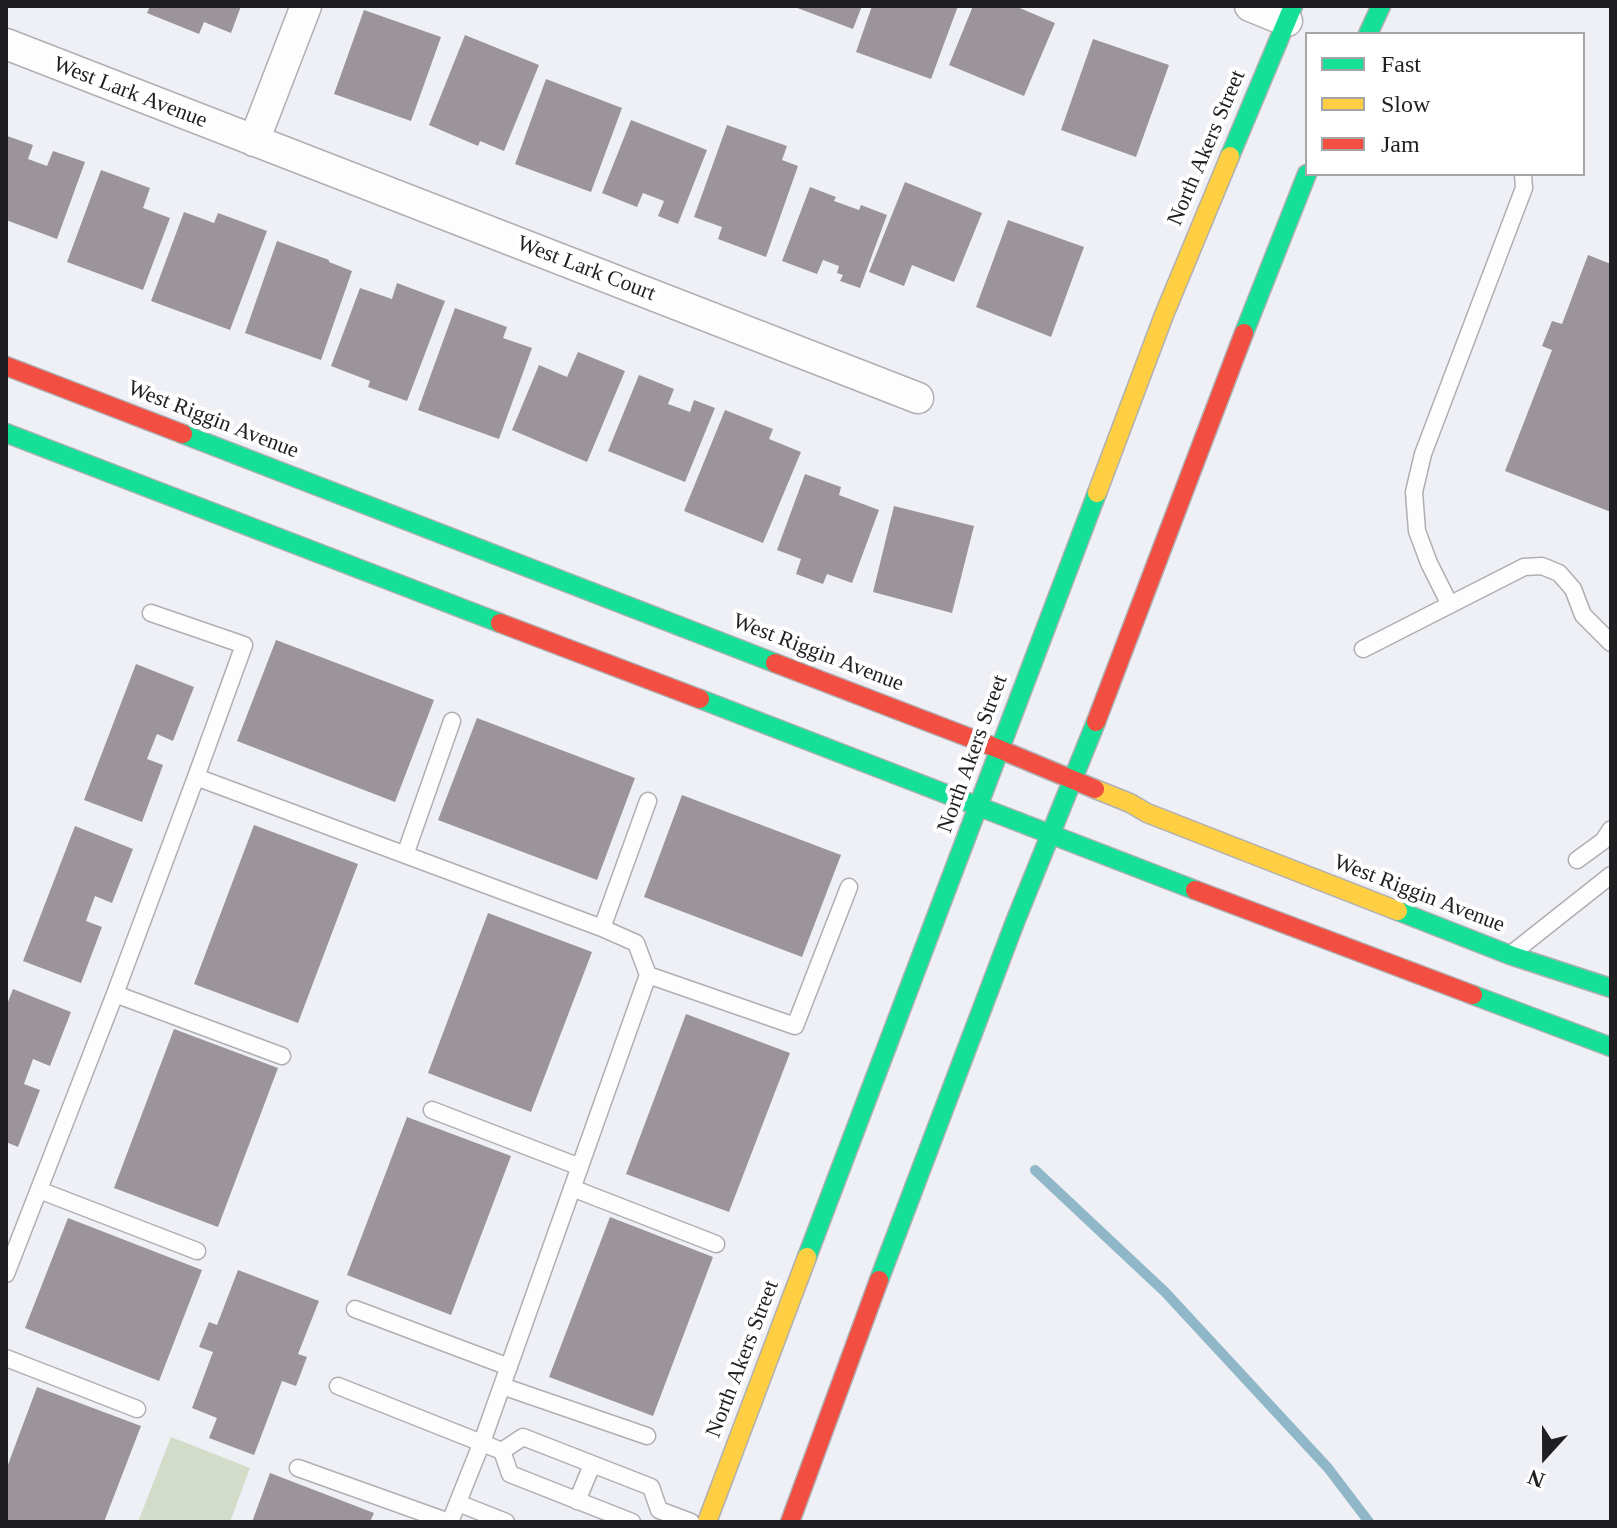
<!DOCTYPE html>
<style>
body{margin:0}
#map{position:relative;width:1617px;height:1528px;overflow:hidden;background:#eff0f5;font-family:Georgia,serif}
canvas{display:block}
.frame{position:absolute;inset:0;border:8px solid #1f1f22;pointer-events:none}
.legend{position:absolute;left:1305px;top:32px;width:280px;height:144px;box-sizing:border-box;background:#fff;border:2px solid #a5a5a7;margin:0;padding:10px 14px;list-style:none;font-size:24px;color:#1f1f22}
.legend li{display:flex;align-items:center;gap:16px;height:40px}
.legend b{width:40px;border:2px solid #a5a5a7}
.north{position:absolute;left:1505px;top:1416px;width:80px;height:80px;-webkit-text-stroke:6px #fff;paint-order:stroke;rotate:201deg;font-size:22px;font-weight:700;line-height:32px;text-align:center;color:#1f1f22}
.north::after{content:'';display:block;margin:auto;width:28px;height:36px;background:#1f1f22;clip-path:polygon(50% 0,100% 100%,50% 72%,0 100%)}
</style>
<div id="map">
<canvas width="1617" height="1528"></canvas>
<div class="frame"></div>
<ul class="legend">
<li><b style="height:10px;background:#16e098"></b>Fast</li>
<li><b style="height:10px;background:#ffcf43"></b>Slow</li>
<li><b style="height:10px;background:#f24e42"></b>Jam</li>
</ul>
<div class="north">N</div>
</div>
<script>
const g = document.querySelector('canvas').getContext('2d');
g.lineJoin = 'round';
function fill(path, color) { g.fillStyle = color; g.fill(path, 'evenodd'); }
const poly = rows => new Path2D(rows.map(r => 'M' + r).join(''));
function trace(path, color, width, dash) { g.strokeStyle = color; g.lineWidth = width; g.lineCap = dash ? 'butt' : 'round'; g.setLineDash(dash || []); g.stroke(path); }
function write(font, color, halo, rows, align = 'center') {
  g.font = font + ' Georgia,serif'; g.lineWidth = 8; g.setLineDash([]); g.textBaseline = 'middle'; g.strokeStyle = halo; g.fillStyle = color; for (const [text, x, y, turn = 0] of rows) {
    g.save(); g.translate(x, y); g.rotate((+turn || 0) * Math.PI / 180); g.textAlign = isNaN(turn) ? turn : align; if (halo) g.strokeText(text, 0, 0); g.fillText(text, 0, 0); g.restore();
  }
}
const green = poly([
 [171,1437,250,1468,230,1522,138,1522]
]);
const stream = poly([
 [1035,1170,1165,1292,1328,1468,1369,1522]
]);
const building = poly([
 [150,6,241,6,231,33,204,22,199,34,147,13],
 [792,6,862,6,853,29],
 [872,6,958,6,931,79,856,52],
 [973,6,1015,6,1055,23,1024,96,949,65],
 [364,10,441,37,411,121,334,94],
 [465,35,539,65,504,151,480,141,478,146,429,125],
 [1093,39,1169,65,1136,157,1061,130],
 [546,79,622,108,591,192,515,164],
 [631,120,707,150,678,224,658,216,664,201,643,193,637,207,602,193],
 [727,125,787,146,782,160,798,166,766,257,718,239,722,227,694,217],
 [7,136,33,145,28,159,47,166,53,151,85,162,57,239,6,220],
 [101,170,150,188,143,208,170,218,143,290,67,262],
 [905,182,982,213,954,282,912,265,904,286,869,272],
 [810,187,836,197,834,201,859,210,861,205,887,215,860,288,840,281,843,275,837,273,839,266,823,260,817,274,782,261],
 [184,212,214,223,218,213,267,231,230,330,151,301],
 [1008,220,1084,247,1051,337,976,307],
 [277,241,329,260,329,262,352,271,321,360,245,333],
 [1588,255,1611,264,1611,512,1505,471,1552,350,1542,346,1552,321,1562,324],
 [397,283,445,301,407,401,368,387,370,381,331,366,360,288,392,299],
 [455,308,507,327,503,338,532,348,499,439,418,410],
 [578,352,625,371,587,462,512,430,539,365,567,377],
 [639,375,674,389,668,404,690,412,694,400,715,408,685,482,608,451],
 [725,410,773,429,769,439,801,452,763,543,684,511],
 [805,474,841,487,839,495,879,510,852,583,827,574,823,584,796,574,801,559,777,550],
 [894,506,974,526,952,613,873,592],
 [276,640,434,700,395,802,237,741],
 [136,664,194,687,173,741,157,734,147,759,163,765,142,822,84,800],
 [477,718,635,778,597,880,438,820],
 [682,795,841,855,802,957,644,897],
 [254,825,358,864,298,1023,194,984],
 [75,826,133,849,112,903,95,896,86,921,102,927,81,983,23,961],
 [488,913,592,952,531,1112,428,1073],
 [13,989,71,1012,50,1066,33,1059,24,1084,40,1090,18,1147,6,1142,6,1007],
 [686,1014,790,1053,729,1212,626,1174],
 [174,1029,278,1068,218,1227,114,1188],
 [407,1117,511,1156,451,1315,347,1275],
 [610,1217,713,1257,653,1416,549,1377],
 [68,1218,202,1270,159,1381,25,1328],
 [238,1270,319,1301,298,1354,307,1357,296,1386,282,1381,254,1455,209,1438,217,1418,192,1408,213,1352,199,1347,209,1322,217,1325],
 [37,1387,141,1426,104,1522,6,1522,6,1470],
 [270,1473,374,1513,370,1522,252,1522]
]);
const lane = poly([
 [1450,605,1429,563,1417,531,1414,492,1423,454,1524,188,1523,174],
 [151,613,244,645,196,777],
 [1363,649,1524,567,1542,566,1559,573,1573,589,1583,615,1611,643],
 [405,855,452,721],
 [1577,860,1603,841,1611,829],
 [602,928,648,801],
 [1515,951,1611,875],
 [648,975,795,1026,849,887],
 [115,994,282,1056],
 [432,1110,580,1167],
 [572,1188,716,1244],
 [39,1190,197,1251],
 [6,1274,115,994,196,777,602,928,636,943,648,975,482,1442,450,1522],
 [355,1309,509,1367],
 [6,1358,137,1409],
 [338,1386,502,1451,510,1474,632,1522],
 [502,1386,647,1436],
 [502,1451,523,1437,651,1487,659,1510],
 [298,1468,449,1522],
 [577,1501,592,1465],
 [458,1503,506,1522],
 [659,1510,691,1522]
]);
const street = poly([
 [1250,6,1287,21],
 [6,44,918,398],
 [254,141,306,6]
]);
const fast = poly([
 [1368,34,1381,6],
 [1230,156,1293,6],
 [1244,333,1307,174],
 [6,433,500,623],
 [183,434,775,663],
 [700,699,1195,890],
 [1398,911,1510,955,1611,988],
 [1473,995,1611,1047],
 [807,1257,1097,493],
 [879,1280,1015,922,1096,722]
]);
const slow = poly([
 [1097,493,1164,315,1230,156],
 [1095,789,1130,803,1147,813,1398,911],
 [707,1522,807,1257]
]);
const jam = poly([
 [6,366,183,434],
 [500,623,700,699],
 [775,663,999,749,1095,789],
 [1096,722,1244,333],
 [1195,890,1473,995],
 [790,1522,879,1280]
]);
const streetNames = [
 ["West Lark Avenue",130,93,21],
 ["North Akers Street",1207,148,-67],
 ["West Lark Court",586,269,21],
 ["West Riggin Avenue",213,420,21],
 ["West Riggin Avenue",818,653,21],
 ["North Akers Street",973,754,-70],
 ["West Riggin Avenue",1419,894,21],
 ["North Akers Street",743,1359,-69]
];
fill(green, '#d2dcc8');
trace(stream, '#8fb7c8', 10);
fill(building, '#9b949b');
trace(lane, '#afafb3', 19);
trace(street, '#afafb3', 33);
trace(fast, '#afafb3', 21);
trace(slow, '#afafb3', 21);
trace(jam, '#afafb3', 21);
trace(lane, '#fdfdfe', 16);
trace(street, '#fdfdfe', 30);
trace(fast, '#16e098', 18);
trace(slow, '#ffcf43', 18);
trace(jam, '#f24e42', 18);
write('22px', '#1f1f22', '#fff', streetNames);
</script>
